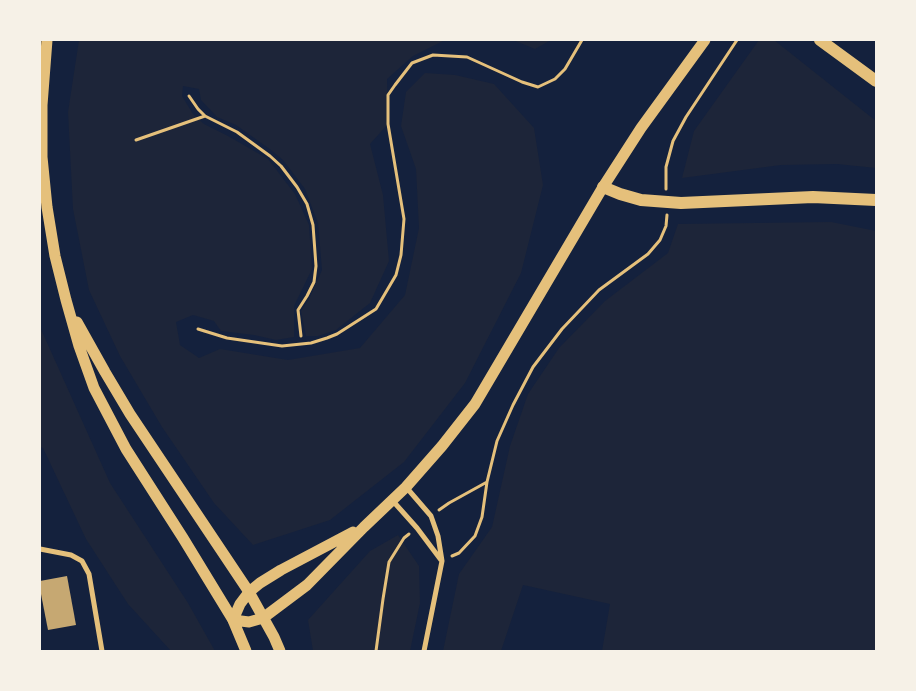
<!DOCTYPE html>
<style>
body{margin:0}
#map{position:relative;width:916px;height:691px;overflow:hidden;background:#14213d;font-family:Figtree,sans-serif}
canvas{display:block}
.frame{position:absolute;inset:0;border:41px solid #f6f1e7;pointer-events:none}
</style>
<div id="map">
<canvas width="916" height="691"></canvas>
<div class="frame"></div>
</div>
<script>
const g = document.querySelector('canvas').getContext('2d');
g.lineJoin = 'round';
function fill(path, color) { g.fillStyle = color; g.fill(path, 'evenodd'); }
const poly = rows => new Path2D(rows.map(r => 'M' + r).join(''));
function trace(path, color, width, dash) { g.strokeStyle = color; g.lineWidth = width; g.lineCap = dash ? 'butt' : 'round'; g.setLineDash(dash || []); g.stroke(path); }
const green = poly([
 [79,40,445,40,413,56,387,79,388,124,370,144,383,195,389,261,370,303,336,330,318,336,306,336,301,311,309,299,322,270,318,223,305,189,283,160,271,150,236,125,217,117,201,100,199,89,183,86,182,96,193,114,204,124,228,136,268,159,295,194,309,225,312,269,294,306,294,337,276,340,254,335,221,331,214,321,193,315,176,322,180,345,199,358,220,349,288,360,360,348,405,295,419,228,416,169,401,126,406,92,425,73,455,75,494,84,534,128,543,185,521,273,465,383,404,462,330,520,253,545,214,503,162,427,120,356,89,290,73,209,68,112],
 [513,40,551,40,535,49],
 [759,40,774,40,876,121,876,168,837,164,781,165,682,178,694,131],
 [831,222,876,231,876,651,602,651,610,604,523,585,501,651,443,651,459,574,492,527,510,446,528,394,559,348,605,301,668,253,678,224],
 [40,327,110,483,188,603,215,651,171,651,128,604,86,539,43,448,40,447],
 [398,535,419,566,420,603,410,651,313,651,308,620,370,551]
]);
const building = poly([
 [67,576,76,625,48,630,40,589,40,581]
]);
const path = poly([
 [189,96,198,109,205,116,237,132,270,156,281,166,297,187,307,204,313,225,316,266,314,282,307,296,298,310,301,336],
 [136,140,205,116],
 [666,189,666,167,673,141,686,117,737,40],
 [439,510,449,503,487,482,497,441,513,405,533,367,562,329,599,290,648,254,660,240,666,226,667,215],
 [452,556,459,553,475,536,482,517,487,482],
 [376,651,383,599,389,562,404,538,409,534]
]);
const service = poly([
 [198,329,227,338,282,346,311,343,327,338,337,334,376,309,396,275,401,255,404,219,388,124,388,95,395,85,412,63,433,55,467,57,522,82,538,87,555,79,565,69,582,40]
]);
const minor = poly([
 [406,487,431,516,438,536,442,561,424,651],
 [392,500,417,528,441,560],
 [40,549,71,555,82,561,89,574,102,651]
]);
const primary = poly([
 [249,592,274,637,280,651],
 [233,620,249,622,263,618,307,585,364,527,406,487,442,446,475,404,603,187,641,128,705,40],
 [233,620,240,604,249,592,260,583,281,570,353,532],
 [233,620,246,651]
]);
const trunk = poly([
 [47,40,42,105,42,157,47,207,55,256,66,300,79,346,94,388,126,449,183,538,233,620],
 [77,322,105,372,130,414,249,592]
]);
const motorway = poly([
 [820,40,876,81],
 [603,187,620,194,641,200,681,203,813,197,876,200]
]);
fill(green, '#1d2539');
fill(building, '#c6a872');
trace(path, '#e5c07b', 3);
trace(service, '#e5c07b', 3);
trace(minor, '#e5c07b', 5);
trace(primary, '#e5c07b', 11);
trace(trunk, '#e5c07b', 11);
trace(motorway, '#e5c07b', 12);
</script>
